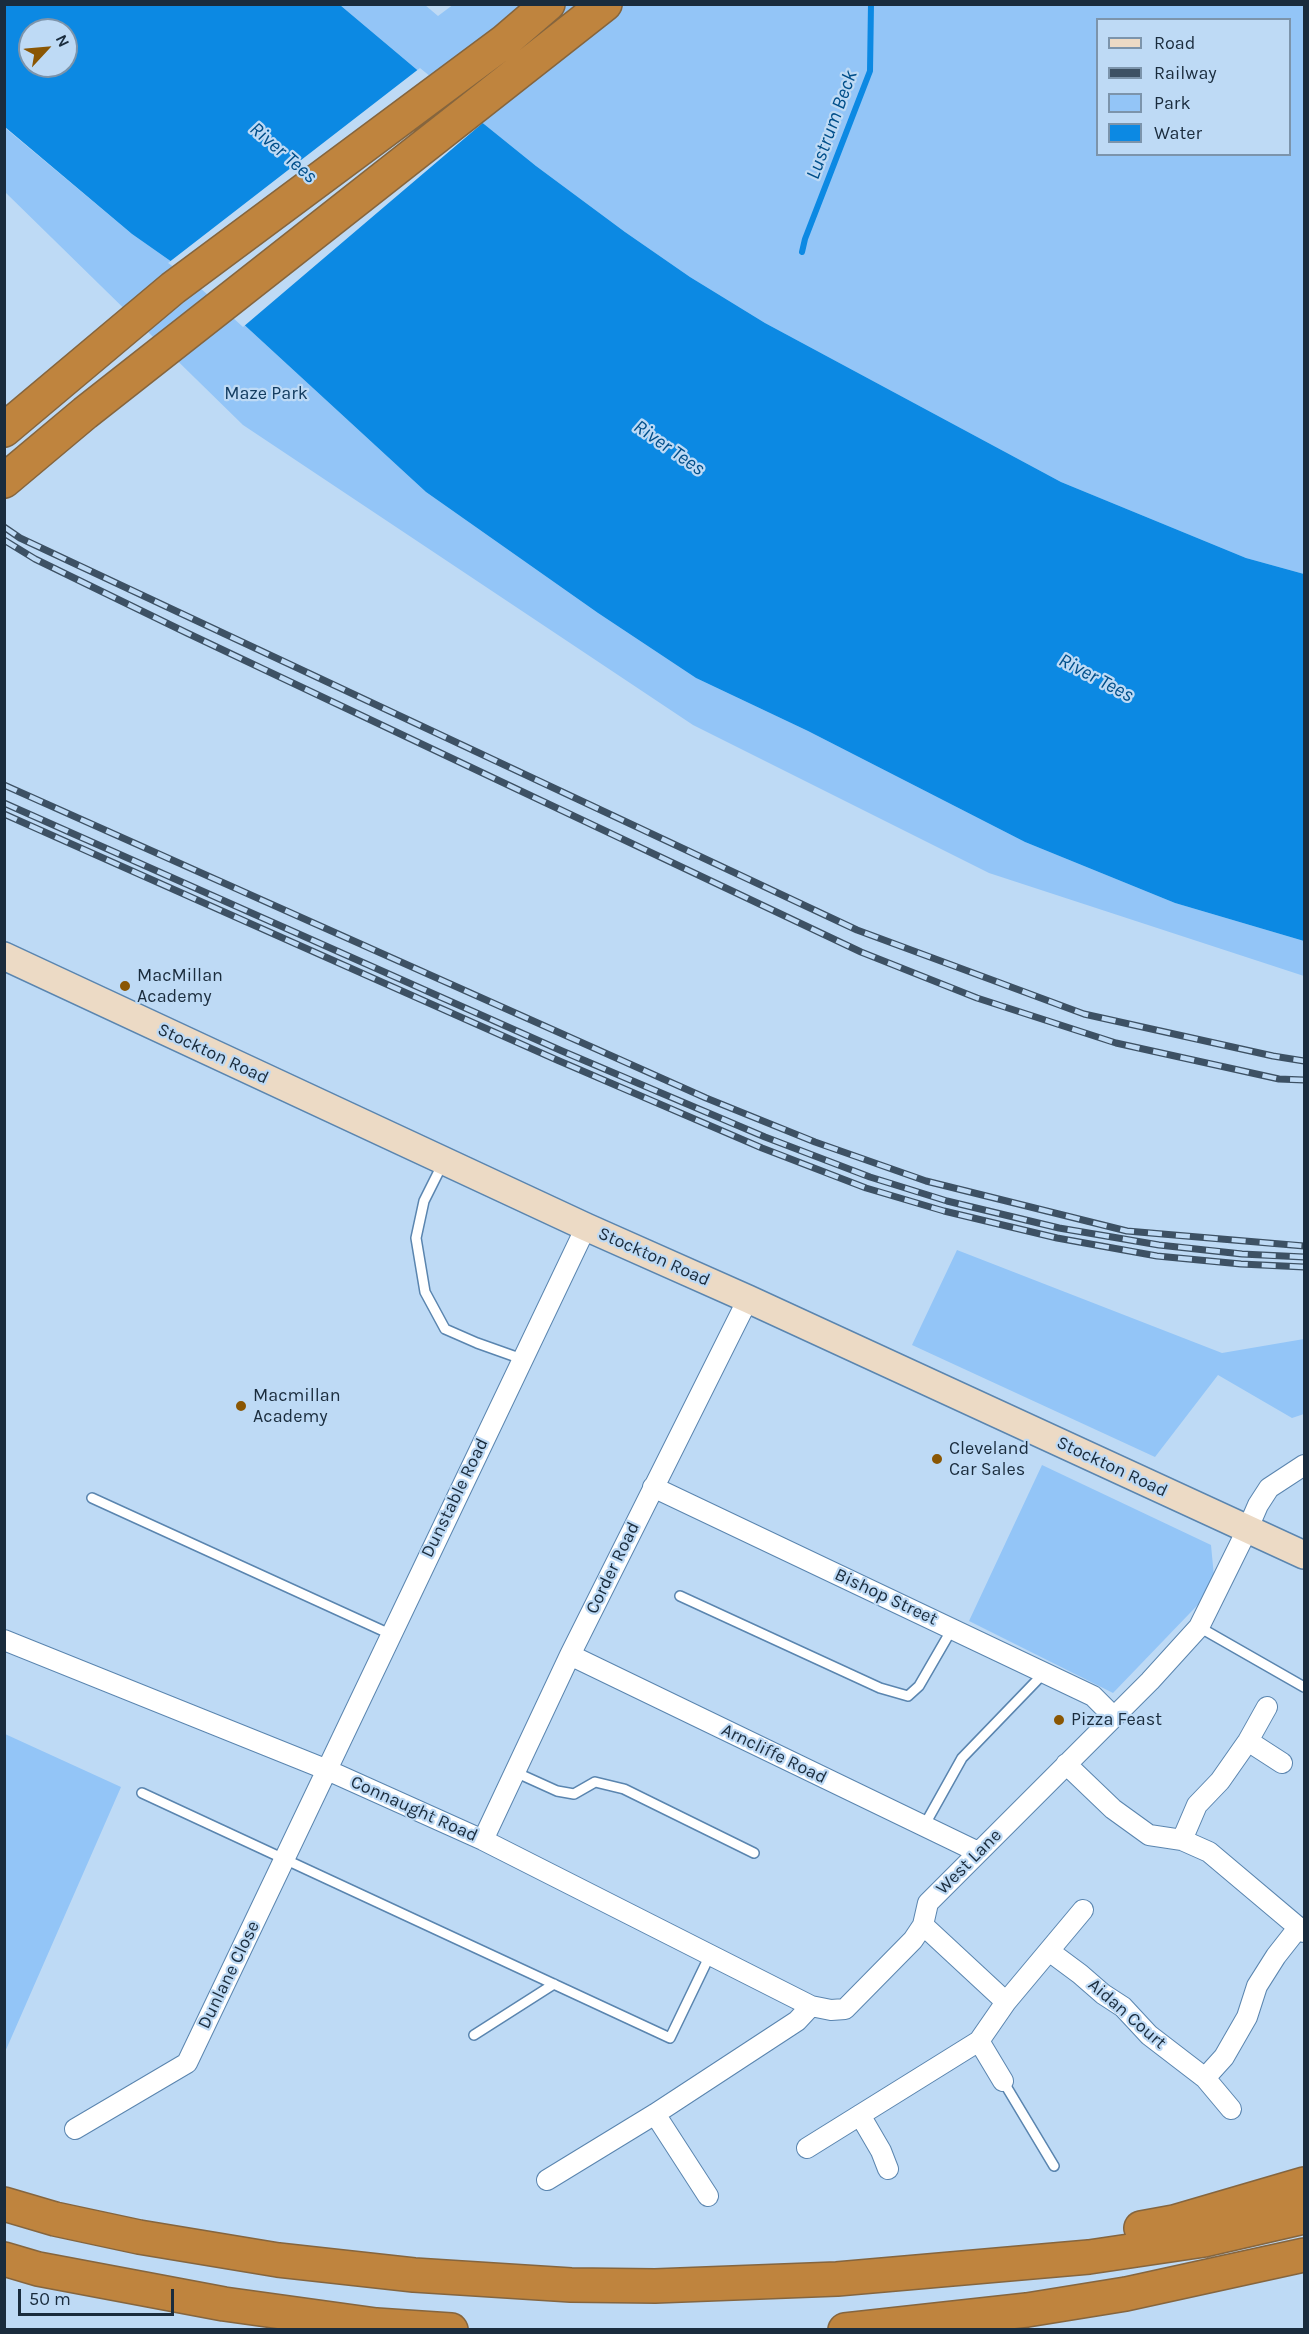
<!DOCTYPE html>
<style>
body{margin:0}
#map{position:relative;width:1309px;height:2334px;overflow:hidden;background:#bedaf5;font-family:Karla,sans-serif}
canvas{display:block}
.frame{position:absolute;inset:0;border:6px solid #1a2c3d;pointer-events:none}
.legend{position:absolute;left:1096px;top:18px;width:195px;height:138px;box-sizing:border-box;background:#bedaf5;border:2px solid #7c94ab;margin:0;padding:8px 10px;list-style:none;font-size:18px;color:#1a2c3d}
.legend li{display:flex;align-items:center;gap:12px;height:30px}
.legend b{width:30px;border:2px solid #7c94ab}
.north{position:absolute;left:18px;top:18px;width:60px;height:60px;box-sizing:border-box;background:#bedaf5;border:2px solid #7c94ab;border-radius:50%;rotate:64deg;font-size:16px;font-weight:700;line-height:24px;text-align:center;color:#1a2c3d}
.north::after{content:'';display:block;margin:auto;width:21px;height:27px;background:#8a5603;clip-path:polygon(50% 0,100% 100%,50% 72%,0 100%)}
.scale{position:absolute;left:18px;top:2289px;width:156px;height:27px;box-sizing:border-box;border:3px solid #1a2c3d;border-top:0;padding-left:8px;font-size:18px;line-height:21px;white-space:nowrap;color:#1a2c3d;-webkit-text-stroke:4px #bedaf5;paint-order:stroke}
</style>
<div id="map">
<canvas width="1309" height="2334"></canvas>
<div class="frame"></div>
<ul class="legend">
<li><b style="height:8px;background:#ecdac5"></b>Road</li>
<li><b style="height:8px;background:#3d5164"></b>Railway</li>
<li><b style="height:16px;background:#93c5f7"></b>Park</li>
<li><b style="height:16px;background:#0c89e3"></b>Water</li>
</ul>
<div class="north">N</div>
<div class="scale">50 m</div>
</div>
<script>
const g = document.querySelector('canvas').getContext('2d');
g.lineJoin = 'round';
function fill(path, color) { g.fillStyle = color; g.fill(path, 'evenodd'); }
const poly = rows => new Path2D(rows.map(r => 'M' + r).join(''));
function trace(path, color, width, dash) { g.strokeStyle = color; g.lineWidth = width; g.lineCap = dash ? 'butt' : 'round'; g.setLineDash(dash || []); g.stroke(path); }
function write(font, color, halo, rows, align = 'center') {
  g.font = font + ' Karla,sans-serif'; g.lineWidth = 4.5; g.setLineDash([]); g.textBaseline = 'middle'; g.strokeStyle = halo; g.fillStyle = color; for (const [text, x, y, turn = 0] of rows) {
    g.save(); g.translate(x, y); g.rotate((+turn || 0) * Math.PI / 180); g.textAlign = isNaN(turn) ? turn : align; if (halo) g.strokeText(text, 0, 0); g.fillText(text, 0, 0); g.restore();
  }
}
const green = poly([
 [454,4,1304,5,1304,574,1246,558,1061,482,765,323,690,277,625,232,536,166,422,74,340,5,425,5,438,16],
 [1098,20,1290,20,1290,154,1098,154],
 [4,127,132,234,189,274,426,492,598,613,696,678,808,731,1025,842,1175,903,1304,941,1304,976,989,873,693,725,243,425,5,192],
 [957,1250,1222,1353,1304,1339,1304,1414,1292,1418,1218,1375,1155,1457,912,1345],
 [1042,1465,1211,1545,1215,1587,1113,1693,969,1621],
 [5,1734,121,1787,5,2052]
]);
const water = poly([
 [5,5,340,5,422,74,536,166,625,232,690,277,765,323,1061,482,1246,558,1304,574,1304,941,1175,903,1025,842,808,731,696,678,598,613,426,492,189,274,132,234,5,127],
 [30,30,66,30,66,66,30,66]
]);
const pier = poly([
 [420,68,485,121,243,327,187,276,168,263]
]);
const stream = poly([
 [802,252,805,239,870,71,871,4]
]);
const lane = poly([
 [443,1163,424,1201,416,1238,425,1292,445,1329,477,1343,522,1359],
 [92,1498,390,1634],
 [680,1596,880,1688,908,1696,919,1686,952,1629],
 [1199,1627,1304,1687],
 [515,1772,557,1791,574,1794,595,1782,624,1789,754,1853],
 [142,1793,670,2038,710,1955],
 [924,1826,962,1758,1044,1673],
 [474,2035,554,1984],
 [1003,2081,1054,2166]
]);
const street = poly([
 [653,1487,1093,1696,1113,1716],
 [4,1640,325,1769,483,1840,811,2006],
 [570,1655,978,1852],
 [1248,1741,1282,1763],
 [1066,1764,1113,1809,1149,1835,1182,1840,1209,1852,1304,1932],
 [483,1840,570,1655,748,1299],
 [1182,1840,1197,1805,1220,1781,1248,1741,1267,1707],
 [923,1925,1006,2002],
 [1049,1951,1080,1974,1103,1994,1123,2007,1149,2035,1205,2078,1231,2109],
 [979,2041,1003,2081],
 [1205,2078,1224,2057,1247,2017,1257,1986,1276,1956,1298,1928],
 [655,2114,708,2196],
 [860,2115,881,2151,888,2169],
 [75,2129,187,2063,586,1227],
 [807,2148,979,2041,1006,2002,1083,1910],
 [547,2180,655,2114,797,2021,811,2006,831,2010,845,2009,913,1940,923,1925,928,1903,1150,1681,1199,1627,1248,1528,1258,1505,1269,1488,1304,1465]
]);
const secondary = poly([
 [4,956,586,1227,748,1299,1304,1555]
]);
const highway = poly([
 [4,430,173,288,505,41,548,4],
 [4,481,85,413,605,4],
 [4,2204,55,2219,139,2237,278,2260,414,2275,571,2285,655,2286,837,2279,1089,2257,1204,2240,1304,2217],
 [1141,2228,1174,2222,1304,2184],
 [4,2259,38,2269,224,2304,376,2325,451,2330],
 [845,2330,1027,2310,1126,2294,1304,2255]
]);
const rail = poly([
 [4,527,20,538,857,930,1084,1014,1273,1056,1304,1061],
 [4,540,35,559,187,633,861,952,977,998,1116,1043,1279,1079,1304,1080],
 [4,785,706,1098,815,1142,926,1181,1127,1231,1304,1246],
 [4,803,562,1051,765,1137,870,1177,947,1201,1059,1228,1159,1245,1242,1254,1304,1257],
 [4,814,557,1060,762,1148,866,1188,944,1211,1057,1238,1157,1256,1241,1264,1304,1267]
]);
const markers = [
 [125,986,6,"#8a5603"],
 [241,1406,6,"#8a5603"],
 [937,1459,6,"#8a5603"],
 [1059,1720,6,"#8a5603"]
];
const parkNames = [
 ["Maze Park",266,394]
];
const poiNames = [
 ["MacMillan",137,976],
 ["Academy",137,997],
 ["Macmillan",253,1396],
 ["Academy",253,1417],
 ["Cleveland",949,1449],
 ["Car Sales",949,1470],
 ["Pizza Feast",1071,1720]
];
const streetNames = [
 ["Stockton Road",213,1054,25],
 ["Stockton Road",654,1257,24],
 ["Stockton Road",1112,1467,25],
 ["Dunstable Road",455,1498,-64],
 ["Corder Road",613,1568,-64],
 ["Bishop Street",886,1597,25],
 ["Arncliffe Road",774,1754,26],
 ["Connaught Road",414,1809,24],
 ["West Lane",969,1862,-45],
 ["Dunlane Close",229,1975,-64],
 ["Aidan Court",1127,2014,41]
];
const waterNames = [
 ["Lustrum Beck",832,125,-70],
 ["River Tees",283,153,41],
 ["River Tees",669,448,35],
 ["River Tees",1096,678,28]
];
fill(green, '#93c5f7');
fill(water, '#0c89e3');
fill(pier, '#bedaf5');
trace(stream, '#0c89e3', 6);
trace(lane, '#5a85af', 12);
trace(street, '#5a85af', 22);
trace(secondary, '#5a85af', 30);
trace(highway, '#85653e', 36);
trace(lane, '#fff', 9);
trace(street, '#fff', 20);
trace(secondary, '#ecdac5', 27);
trace(highway, '#bf843e', 33);
trace(rail, '#3d5164', 7);
trace(rail, '#bedaf5', 4.5, [14]);
for (const [x, y, r, color] of markers) { const dot = new Path2D(); dot.arc(x, y, r, 0, 2 * Math.PI); g.fillStyle = color; g.fill(dot); trace(dot, '#bedaf5', 2); }
write('18px', '#133c60', '#bedaf5', parkNames);
write('18px', '#1a2c3d', '#bedaf5', poiNames, 'left');
write('18px', '#1a2c3d', '#bedaf5', streetNames);
write('italic 20px', '#004f8a', '#bedaf5', waterNames);
</script>
